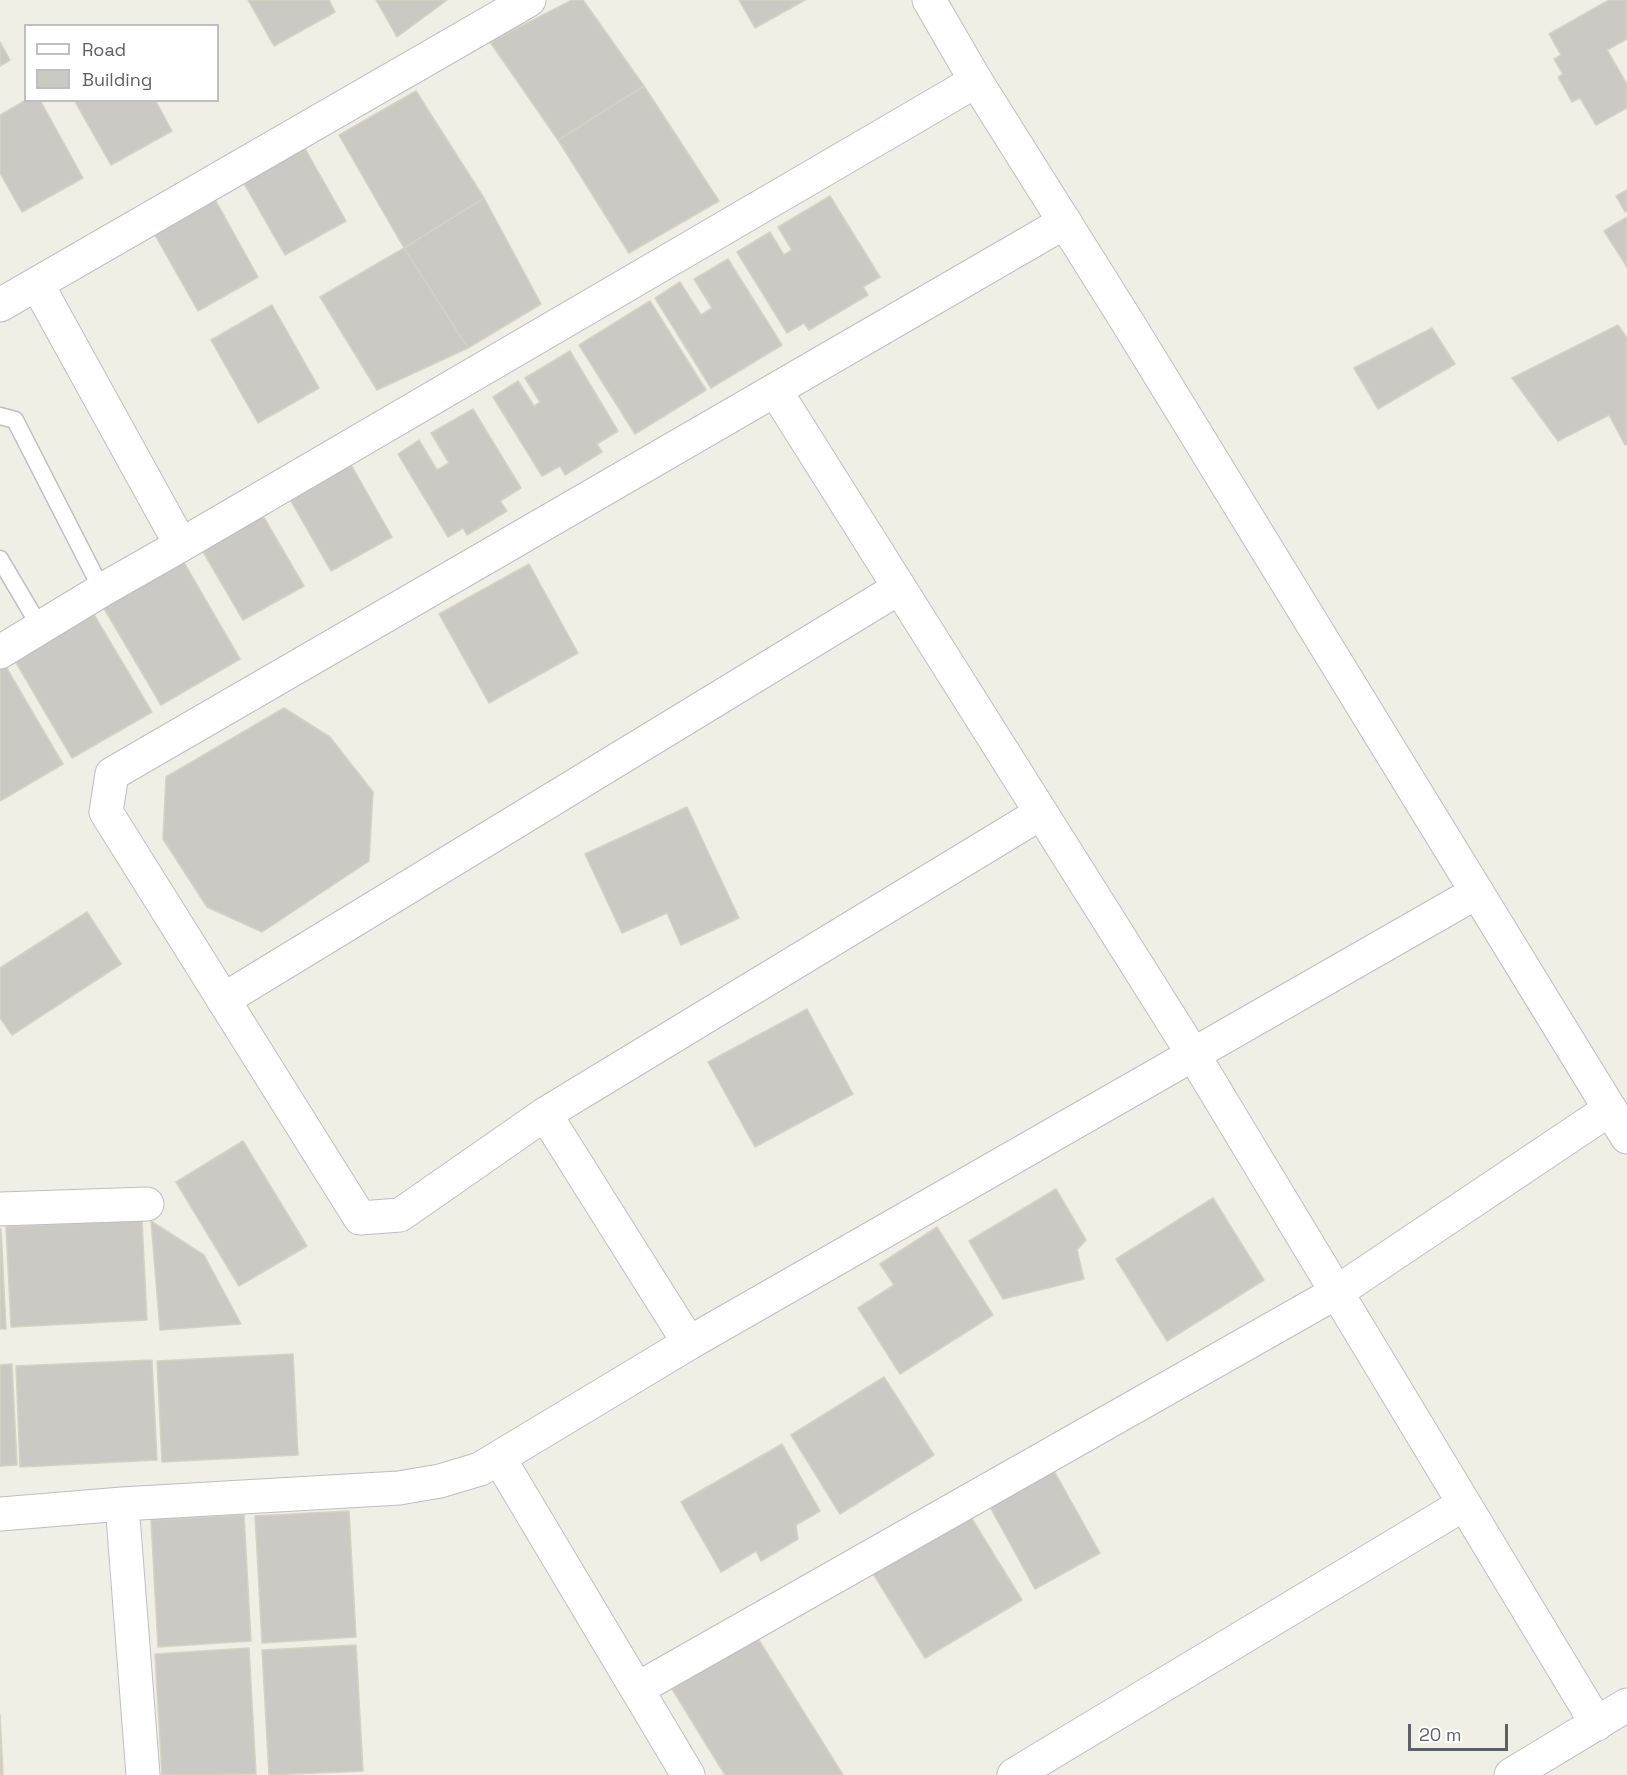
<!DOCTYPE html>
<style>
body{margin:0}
#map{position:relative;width:1627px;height:1775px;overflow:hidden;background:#f0efe6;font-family:"Space Grotesk",sans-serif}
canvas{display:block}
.legend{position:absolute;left:24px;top:24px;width:195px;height:78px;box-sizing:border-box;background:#fff;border:2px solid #bebfc2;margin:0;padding:8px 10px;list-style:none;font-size:18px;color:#5d6067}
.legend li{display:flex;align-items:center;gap:12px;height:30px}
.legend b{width:30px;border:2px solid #bebfc2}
.scale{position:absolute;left:1408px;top:1724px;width:100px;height:27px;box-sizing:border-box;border:3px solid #5d6067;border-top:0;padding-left:8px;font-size:18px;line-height:21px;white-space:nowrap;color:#5d6067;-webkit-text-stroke:4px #fff;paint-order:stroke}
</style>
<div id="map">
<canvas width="1627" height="1775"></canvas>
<ul class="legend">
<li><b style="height:8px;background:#fff"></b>Road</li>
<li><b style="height:16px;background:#cbc9c3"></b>Building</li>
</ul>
<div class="scale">20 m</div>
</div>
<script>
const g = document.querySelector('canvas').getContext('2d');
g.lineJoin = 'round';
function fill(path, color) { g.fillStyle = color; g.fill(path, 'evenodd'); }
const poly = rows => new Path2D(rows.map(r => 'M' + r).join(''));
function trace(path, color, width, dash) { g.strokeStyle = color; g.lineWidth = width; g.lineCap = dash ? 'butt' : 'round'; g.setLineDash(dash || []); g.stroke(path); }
const building = poly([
 [248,0,329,0,335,12,274,46,248,0],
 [376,0,447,0,397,37,376,0],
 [572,0,583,0,644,86,558,140,490,42,572,0],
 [739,0,805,0,755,28,739,0],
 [1609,0,1627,0,1627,39,1607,50,1627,84,1627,108,1596,125,1580,98,1572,102,1558,77,1563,74,1554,59,1561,55,1549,34,1609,0],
 [0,42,10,60,0,66,0,42],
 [644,86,719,201,629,253,558,140,644,86],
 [416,91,484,198,404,248,339,135,416,91],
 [26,100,40,100,83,178,22,212,0,173,0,115,26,100],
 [74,100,155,100,172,131,111,165,74,100],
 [299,138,346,221,285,255,238,173,299,138],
 [1627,190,1627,211,1625,212,1616,196,1627,190],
 [212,194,258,277,198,311,151,228,212,194],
 [830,196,880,277,863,287,868,295,809,330,804,323,787,333,737,252,770,232,784,255,792,250,778,227,830,196],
 [484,198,541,304,468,348,404,248,484,198],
 [1627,217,1627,267,1604,231,1627,217],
 [404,248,468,348,377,390,320,297,404,248],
 [728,259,782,345,711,388,655,298,680,282,701,315,712,308,694,279,728,259],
 [650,301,706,390,635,434,579,345,650,301],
 [272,305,319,388,258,423,211,340,272,305],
 [1618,325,1627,338,1627,444,1625,445,1609,415,1558,441,1512,378,1618,325],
 [1432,328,1455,364,1378,409,1354,368,1432,328],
 [570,351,618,431,597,444,602,452,565,475,560,466,542,476,493,397,518,381,534,406,540,402,525,378,570,351],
 [473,409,521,488,500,501,507,511,467,535,463,528,448,537,398,454,419,440,437,470,449,463,431,433,473,409],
 [345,454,392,537,331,571,284,489,345,454],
 [256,504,304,586,243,620,195,538,256,504],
 [179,554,240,659,161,705,99,600,179,554],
 [529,564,578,653,489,703,439,614,529,564],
 [90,608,152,712,72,758,11,654,90,608],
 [2,660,63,764,0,801,0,661,2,660],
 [284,708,330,737,373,792,369,861,262,932,207,907,163,839,166,777,284,708],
 [687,807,739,918,681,945,667,913,622,933,585,854,687,807],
 [87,912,121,964,12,1035,0,1018,0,968,87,912],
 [807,1009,853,1094,755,1147,708,1062,807,1009],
 [243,1141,307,1246,239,1286,176,1182,243,1141],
 [1056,1189,1086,1240,1077,1250,1084,1279,1003,1299,969,1241,1056,1189],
 [1213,1198,1264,1280,1167,1341,1116,1259,1213,1198],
 [142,1220,147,1320,11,1327,6,1227,142,1220],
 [151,1221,204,1255,241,1324,160,1330,151,1221],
 [937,1227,993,1315,900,1374,858,1308,894,1285,880,1264,937,1227],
 [0,1229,1,1229,6,1329,0,1329,0,1229],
 [293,1354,298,1455,162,1462,157,1361,293,1354],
 [152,1360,157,1460,20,1467,16,1366,152,1360],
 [12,1364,17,1465,0,1466,0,1365,12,1364],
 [884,1377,934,1455,840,1514,791,1435,884,1377],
 [782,1444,820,1511,796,1525,798,1539,761,1561,756,1551,721,1572,681,1502,782,1444],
 [1054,1471,1100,1553,1035,1589,990,1507,1054,1471],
 [349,1511,356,1637,262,1643,255,1516,349,1511],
 [969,1514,1022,1600,925,1658,872,1572,969,1514],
 [244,1515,251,1641,158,1647,151,1520,244,1515],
 [757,1637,843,1775,725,1775,672,1689,757,1637],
 [356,1645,363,1771,269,1775,262,1650,356,1645],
 [249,1648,256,1774,162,1775,155,1654,249,1648],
 [0,1715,3,1775,0,1775,0,1715]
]);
const service = poly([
 [0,416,15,420,102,590],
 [0,559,40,627]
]);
const minor = poly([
 [37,284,181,545],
 [0,305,529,0],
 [775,390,1193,1054,1597,1724],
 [0,652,102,590,181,545,976,81],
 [223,1000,899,588],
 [545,1114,1041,813],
 [0,1209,147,1204],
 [689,1343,1477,892],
 [499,1458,688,1775],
 [122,1504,143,1775],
 [0,1514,122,1504,399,1488,440,1481,480,1469,689,1343,545,1114,400,1215,360,1218,106,812,112,774,1065,222],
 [637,1689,1337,1292,1610,1109],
 [1014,1775,1464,1504],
 [1511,1775,1627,1705]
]);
const tertiary = poly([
 [929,0,976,81,1128,323,1627,1137]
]);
fill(building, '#cbc9c3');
trace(building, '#d5d2c3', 1.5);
trace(service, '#bdbec5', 19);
trace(minor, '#bdbec5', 35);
trace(tertiary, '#bdbec5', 35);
trace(service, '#fff', 16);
trace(minor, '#fff', 33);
trace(tertiary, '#fff', 33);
</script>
